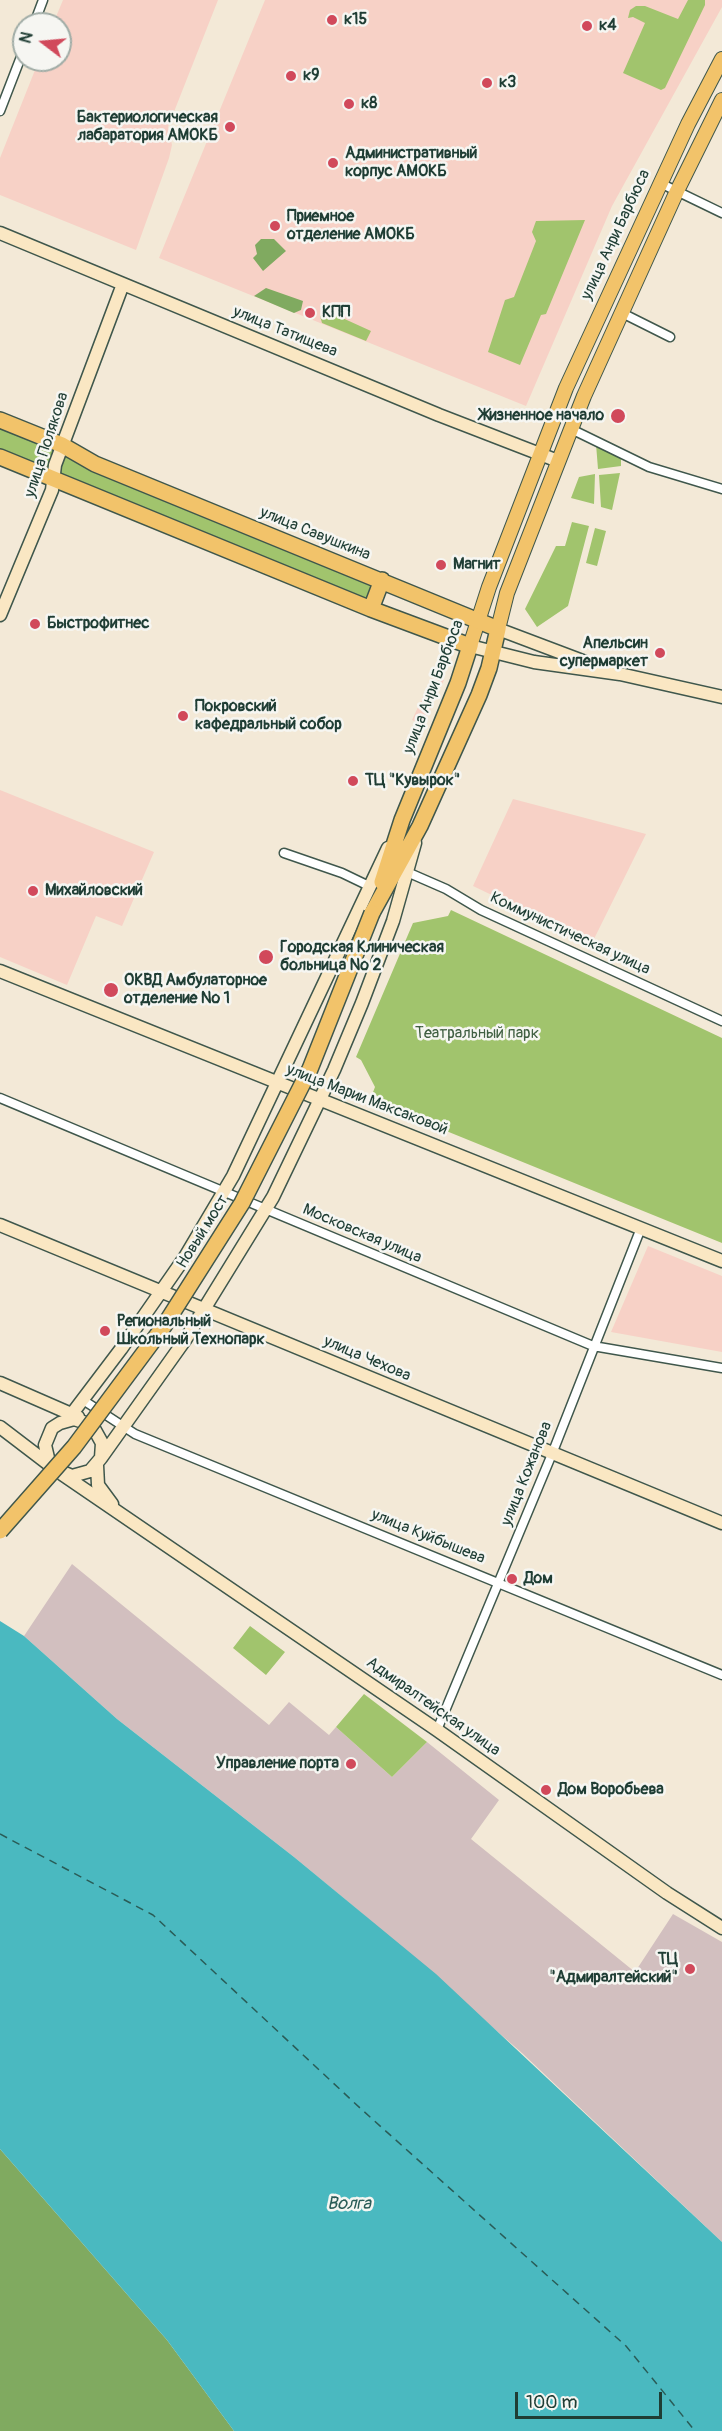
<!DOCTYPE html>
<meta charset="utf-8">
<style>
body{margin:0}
#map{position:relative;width:722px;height:2431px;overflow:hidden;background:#f3e9d7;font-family:Pangolin,sans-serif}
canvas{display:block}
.north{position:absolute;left:12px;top:12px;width:60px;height:60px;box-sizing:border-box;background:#f6f6f2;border:2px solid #a0aca6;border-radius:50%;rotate:286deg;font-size:16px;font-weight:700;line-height:24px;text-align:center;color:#1f3d34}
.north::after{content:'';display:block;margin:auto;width:21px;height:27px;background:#d1495b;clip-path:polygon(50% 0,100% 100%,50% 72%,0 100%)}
.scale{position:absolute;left:515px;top:2392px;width:147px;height:27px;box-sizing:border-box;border:3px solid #1f3d34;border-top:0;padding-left:8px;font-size:18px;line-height:21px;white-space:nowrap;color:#1f3d34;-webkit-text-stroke:4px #f6f6f2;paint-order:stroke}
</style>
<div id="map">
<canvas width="722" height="2431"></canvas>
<div class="north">N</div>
<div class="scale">100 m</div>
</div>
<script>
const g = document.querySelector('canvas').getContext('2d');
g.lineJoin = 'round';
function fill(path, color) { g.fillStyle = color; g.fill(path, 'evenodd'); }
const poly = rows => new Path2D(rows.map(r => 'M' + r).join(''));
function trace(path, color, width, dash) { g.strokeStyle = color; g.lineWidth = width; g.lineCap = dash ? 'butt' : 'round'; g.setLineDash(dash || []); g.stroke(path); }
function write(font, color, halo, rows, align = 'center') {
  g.font = font + ' Pangolin,sans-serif'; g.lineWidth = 5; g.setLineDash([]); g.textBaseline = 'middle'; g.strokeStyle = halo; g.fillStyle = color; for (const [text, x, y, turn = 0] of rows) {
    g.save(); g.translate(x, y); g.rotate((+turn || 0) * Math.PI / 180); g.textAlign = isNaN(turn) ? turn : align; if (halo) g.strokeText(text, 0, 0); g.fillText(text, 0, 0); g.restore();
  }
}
const built = poly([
 [63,0,218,0,168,127,172,145,169,158,136,250,0,195,0,158,39,60,60,60,60,24,53,24],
 [265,0,722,0,722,7,612,206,526,406,159,258],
 [433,675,444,680,423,725,412,720],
 [0,790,154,852,122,926,96,916,67,985,0,957],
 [513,799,646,834,592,943,473,886],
 [648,1246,722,1276,722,1352,611,1332]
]);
const industrial = poly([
 [72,1564,269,1725,289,1702,329,1735,336,1727,392,1777,427,1742,499,1800,471,1839,635,1972,673,1914,722,1942,722,2242,522,2053,358,1910,294,1857,117,1719,24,1636]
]);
const green = poly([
 [688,0,705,0,705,5,665,88,661,90,623,73,645,23,633,17,628,18,630,10,636,6,645,6,678,19],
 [585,220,546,314,541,315,520,365,488,352,505,300,514,297,536,241,532,232,536,221],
 [327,311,371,331,366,341,322,323,320,316],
 [0,420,382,580,371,609,0,457],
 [596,444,621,456,621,466,598,469],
 [620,473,612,510,601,507,599,475],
 [595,474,594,504,571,498,579,477],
 [572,522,589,526,568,606,537,627,525,609,556,546,565,546],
 [595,528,606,531,597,566,586,563],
 [451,910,722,1038,722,1243,370,1100,375,1087,361,1060,356,1057,413,923,448,916],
 [250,1626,285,1652,266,1675,233,1648],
 [364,1694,427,1742,392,1777,336,1727]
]);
const forest = poly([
 [261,239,274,239,286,251,263,271,253,258,257,254,255,245],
 [266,288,303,301,301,310,294,313,254,296],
 [0,2149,167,2340,234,2431,0,2431]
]);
const water = poly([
 [0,1621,24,1636,117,1719,294,1857,436,1974,722,2242,722,2431,234,2431,167,2340,0,2149]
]);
const ferry = poly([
 [0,1834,153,1915,360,2108,626,2346,695,2431]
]);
const street = poly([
 [34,24,43,0],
 [0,111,24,49],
 [660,183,722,213],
 [622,313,670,337],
 [571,429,649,467,722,489],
 [284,853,342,873,369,886],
 [407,872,446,889,481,910,722,1021],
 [0,1098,593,1346,722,1368],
 [83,1400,135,1434,722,1675],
 [437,1730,552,1454,641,1228]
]);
const secondary = poly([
 [0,233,439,415,558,461],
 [0,615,52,490,55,465,123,284],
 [498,629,596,666],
 [470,646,534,662,620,674,722,697],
 [0,971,722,1261],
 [0,1225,722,1523],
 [0,1383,78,1417],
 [68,1419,121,1349,185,1257,233,1176,388,848],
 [0,1427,55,1469,72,1476,90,1471,101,1458,102,1443,92,1425,74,1419,60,1423,52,1428,45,1445,49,1462,55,1469],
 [101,1458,185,1340,273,1197,334,1070,362,1003,393,921,415,843],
 [97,1465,98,1485,112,1504],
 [62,1474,437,1730,667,1893,722,1928]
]);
const primary = poly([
 [498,629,507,593,584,396,677,191,722,100],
 [470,646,489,587,566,388,688,124,722,59]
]);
const highway = poly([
 [0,420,62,445,95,464,498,629,489,668,479,695,420,826,372,913],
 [0,457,371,609,470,646,458,683,402,820,382,882],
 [371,609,382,580]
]);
const highwayBridge = poly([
 [0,1531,74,1447,164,1326,242,1203,310,1069,372,913]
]);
const markers = [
 [332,20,6,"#d1495b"],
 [587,26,6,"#d1495b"],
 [291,76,6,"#d1495b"],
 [487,83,6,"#d1495b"],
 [349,104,6,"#d1495b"],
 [230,127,6,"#d1495b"],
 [333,163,6,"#d1495b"],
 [275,226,6,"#d1495b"],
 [310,313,6,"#d1495b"],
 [618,416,8,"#d1495b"],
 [441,565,6,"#d1495b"],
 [35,624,6,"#d1495b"],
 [660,653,6,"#d1495b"],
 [183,716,6,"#d1495b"],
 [353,781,6,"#d1495b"],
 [33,891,6,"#d1495b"],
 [266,957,8,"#d1495b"],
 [111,990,8,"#d1495b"],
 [105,1331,6,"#d1495b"],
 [512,1579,6,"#d1495b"],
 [351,1764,6,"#d1495b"],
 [546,1790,6,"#d1495b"],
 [690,1969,6,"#d1495b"]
];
const poiNames = [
 ["к15",344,20],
 ["к4",599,26],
 ["к9",303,76],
 ["к3",499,83],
 ["к8",361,104],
 ["Бактериологическая",218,118,"right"],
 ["лабаратория АМОКБ",218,136,"right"],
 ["Административный",345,154],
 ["корпус АМОКБ",345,172],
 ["Приемное",287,217],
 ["отделение АМОКБ",287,235],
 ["КПП",322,313],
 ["Жизненное начало",604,416,"right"],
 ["Магнит",453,565],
 ["Быстрофитнес",47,624],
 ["Апельсин",648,644,"right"],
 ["супермаркет",648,662,"right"],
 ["Покровский",195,707],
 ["кафедральный собор",195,725],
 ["ТЦ \"Кувырок\"",365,781],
 ["Михайловский",45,891],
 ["Городская Клиническая",280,948],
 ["больница № 2",280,966],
 ["ОКВД Амбулаторное",124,981],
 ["отделение № 1",124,999],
 ["Региональный",117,1322],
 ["Школьный Технопарк",117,1340],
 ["Дом",524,1579],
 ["Управление порта",339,1764,"right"],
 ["Дом Воробьева",558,1790],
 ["ТЦ",678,1960,"right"],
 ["\"Адмиралтейский\"",678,1978,"right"]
];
const streetNames = [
 ["улица Анри Барбюса",616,235,-65],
 ["улица Татищева",285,332,22],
 ["улица Полякова",47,445,-72],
 ["улица Савушкина",315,534,22],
 ["улица Анри Барбюса",434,687,-69],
 ["Коммунистическая улица",570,934,25],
 ["улица Марии Максаковой",367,1100,21],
 ["Новый мост",203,1232,-58],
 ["Московская улица",362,1234,23],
 ["улица Чехова",367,1359,23],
 ["улица Кожанова",527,1474,-68],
 ["улица Куйбышева",428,1537,22],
 ["Адмиралтейская улица",433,1707,35]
];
const parkNames = [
 ["Театральный парк",477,1034]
];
const waterNames = [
 ["Волга",349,2204]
];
fill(built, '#f7d1c6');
fill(industrial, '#d2bfbf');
fill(green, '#a1c46d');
fill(forest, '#80aa60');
fill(water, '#4ab9c0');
trace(ferry, '#2a5c57', 1.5, [8, 6]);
trace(street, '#3f574c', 11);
trace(secondary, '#3f574c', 15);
trace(primary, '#3f574c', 16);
trace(highway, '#3f574c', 18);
trace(street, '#fff', 8);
trace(secondary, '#fae7c3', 12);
trace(primary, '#f2c36a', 14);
trace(highway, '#f2c36a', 15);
trace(highwayBridge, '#3f574c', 18, []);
trace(highwayBridge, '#f2c36a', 15);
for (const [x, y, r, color] of markers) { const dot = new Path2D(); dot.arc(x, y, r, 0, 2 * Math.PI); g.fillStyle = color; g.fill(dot); trace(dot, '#f6f6f2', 2); }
write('bold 16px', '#1f3d34', '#f6f6f2', poiNames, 'left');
write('16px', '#1f3d34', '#f6f6f2', streetNames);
write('16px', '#405f42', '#f6f6f2', parkNames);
write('italic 18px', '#2a5c57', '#f6f6f2', waterNames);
</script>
